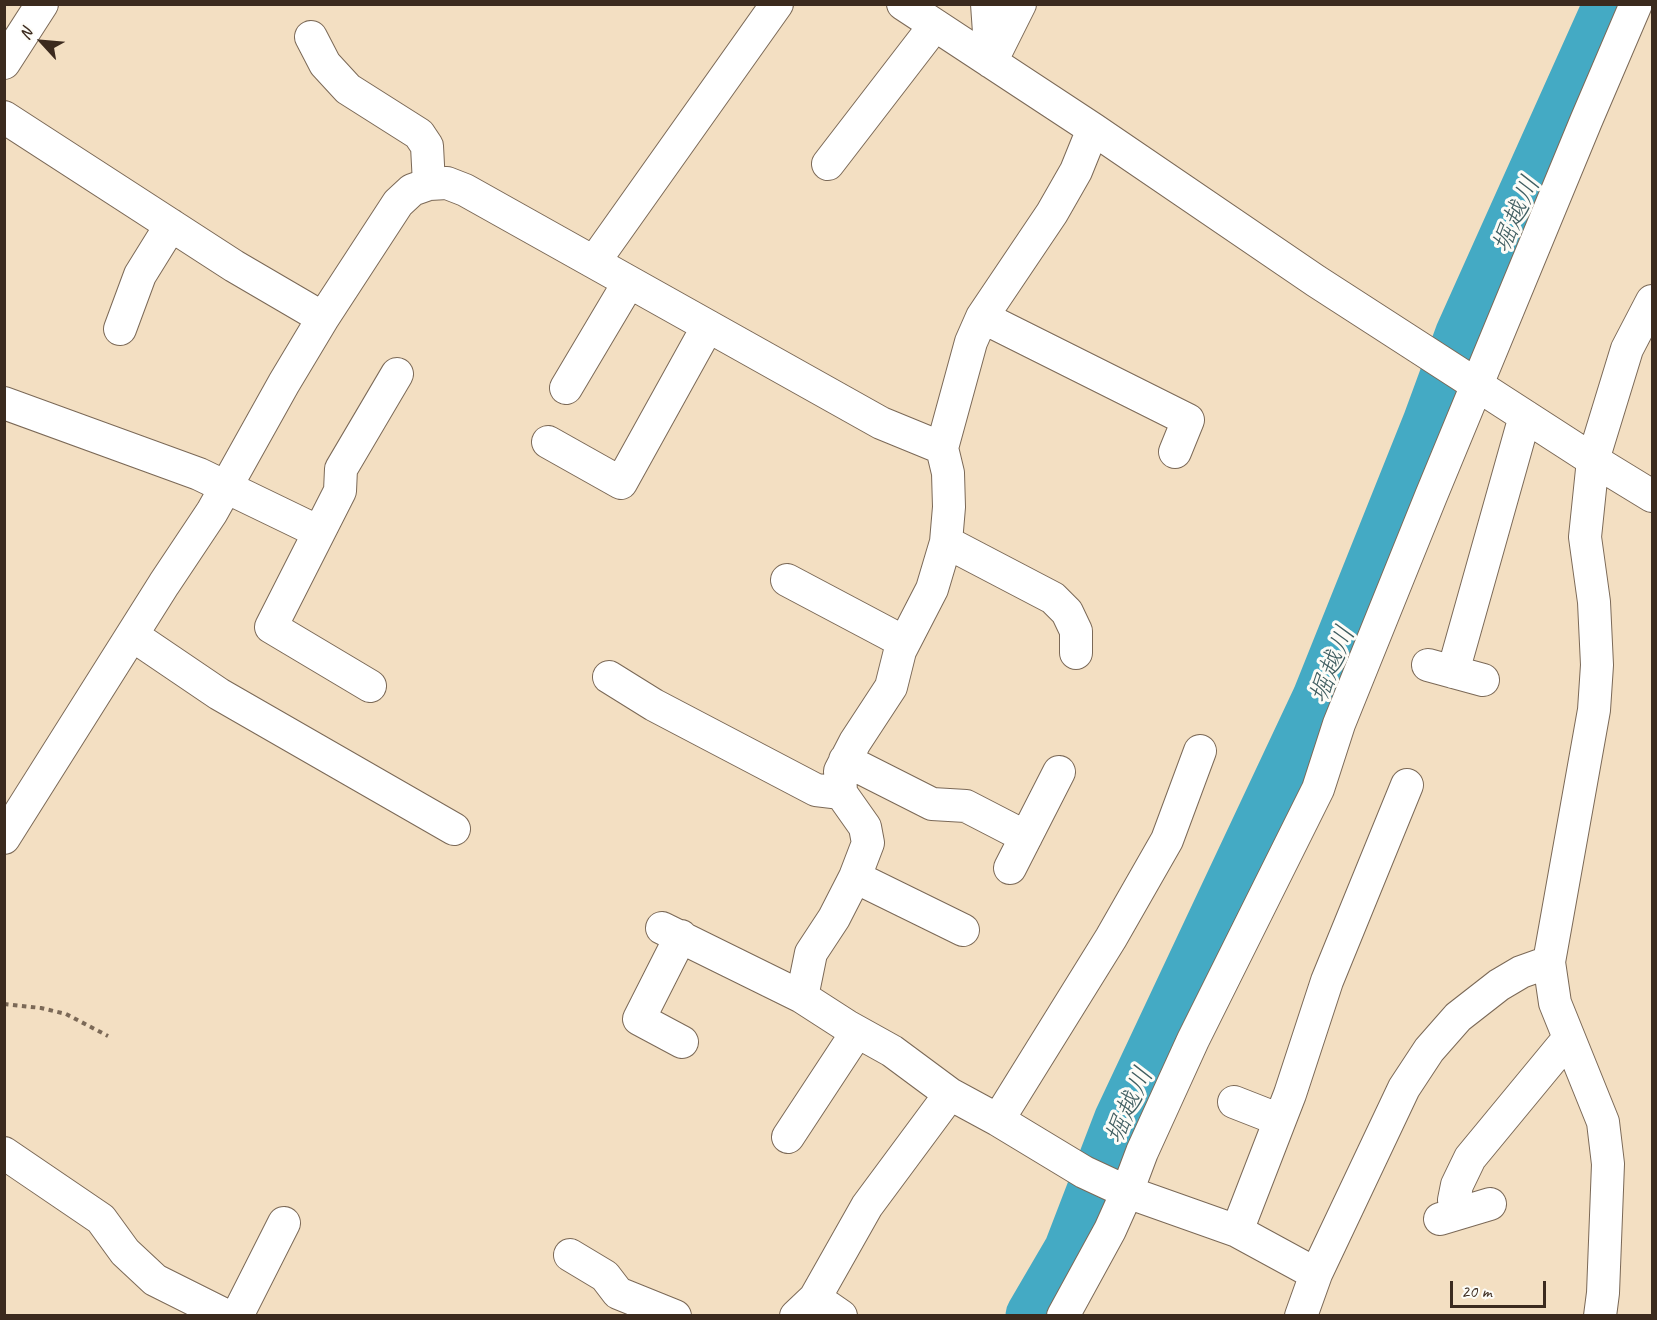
<!DOCTYPE html>
<meta charset="utf-8">
<style>
body{margin:0}
#map{position:relative;width:1657px;height:1320px;overflow:hidden;background:#f3dfc2;font-family:Caveat,sans-serif}
canvas{display:block}
.frame{position:absolute;inset:0;border:6px solid #3b2a1e;pointer-events:none}
.north{position:absolute;left:12px;top:12px;width:60px;height:60px;-webkit-text-stroke:4px #fdfcf7;paint-order:stroke;rotate:296deg;font-size:16px;font-weight:700;line-height:24px;text-align:center;color:#3b2a1e}
.north::after{content:'';display:block;margin:auto;width:21px;height:27px;background:#3b2a1e;clip-path:polygon(50% 0,100% 100%,50% 72%,0 100%)}
.scale{position:absolute;left:1450px;top:1281px;width:96px;height:27px;box-sizing:border-box;border:3px solid #3b2a1e;border-top:0;padding-left:8px;font-size:18px;line-height:21px;white-space:nowrap;color:#3b2a1e;-webkit-text-stroke:4px #fdfcf7;paint-order:stroke}
</style>
<div id="map">
<canvas width="1657" height="1320"></canvas>
<div class="frame"></div>
<div class="north">N</div>
<div class="scale">20 m</div>
</div>
<script>
const g = document.querySelector('canvas').getContext('2d');
g.lineJoin = 'round';
const poly = rows => new Path2D(rows.map(r => 'M' + r).join(''));
function trace(path, color, width, dash) { g.strokeStyle = color; g.lineWidth = width; g.lineCap = dash ? 'butt' : 'round'; g.setLineDash(dash || []); g.stroke(path); }
function write(font, color, halo, rows, align = 'center') {
  g.font = font + ' Caveat,"Klee One",sans-serif'; g.lineWidth = 6; g.setLineDash([]); g.textBaseline = 'middle'; g.strokeStyle = halo; g.fillStyle = color; for (const [text, x, y, turn = 0] of rows) {
    g.save(); g.translate(x, y); g.rotate((+turn || 0) * Math.PI / 180); g.textAlign = isNaN(turn) ? turn : align; if (halo) g.strokeText(text, 0, 0); g.fillText(text, 0, 0); g.restore();
  }
}
const river = poly([
 [1034,1316,1072,1251,1122,1121,1320,700,1431,423,1463,336,1612,4]
]);
const path = poly([
 [4,1004,41,1008,66,1014,108,1036]
]);
const minor = poly([
 [903,4,1093,129,1316,281,1593,460,1652,496],
 [987,4,991,61],
 [311,37,325,64,348,89,419,134,427,146,429,184],
 [991,62,1020,4],
 [4,63,42,4],
 [4,117,234,266,323,318],
 [1093,129,1076,171,1052,213,982,317,971,342,942,448,948,473,949,507,946,542,932,589,900,651,891,687,855,742,840,771,841,793,865,827,868,843,855,877,834,918,811,953,802,997,847,1026,892,1051,950,1094,998,1120,1084,1172,1127,1192,1237,1231,1316,1274,1301,1316],
 [828,164,935,25],
 [594,262,777,4],
 [982,317,1188,420,1175,452],
 [120,329,140,275,171,225],
 [566,388,629,282],
 [4,403,199,474,319,532],
 [548,442,621,483,708,326],
 [946,542,1053,598,1067,612,1076,631,1076,653],
 [787,580,904,642],
 [132,635,219,694,454,829],
 [1428,665,1483,680],
 [1453,672,1525,416],
 [609,677,654,705,816,790,841,793],
 [370,686,271,627,340,491,341,469,397,374],
 [845,760,932,804,966,806,1026,837],
 [4,838,164,584,212,512,284,383,323,318,398,203,412,190,429,184,447,183,465,190,881,423,942,448],
 [1010,868,1059,772],
 [855,877,963,930],
 [662,928,802,997],
 [681,936,639,1019,682,1042],
 [1234,1102,1280,1120],
 [998,1120,1111,938,1167,840,1200,751],
 [788,1137,857,1032],
 [4,1153,101,1219,125,1252,155,1280,227,1316],
 [1457,1213,1454,1200,1457,1185,1470,1158,1569,1038],
 [1440,1219,1490,1204],
 [1237,1231,1290,1094,1327,981,1407,785],
 [570,1255,605,1276,618,1293,675,1316],
 [1316,1274,1404,1088,1429,1050,1458,1017,1499,985,1521,972,1549,962],
 [815,1298,841,1316],
 [237,1316,284,1223],
 [796,1316,815,1298,867,1206,950,1094],
 [1063,1316,1110,1230,1127,1192,1142,1152,1193,1040,1318,789,1339,724,1431,496,1586,121,1636,4],
 [1600,1316,1603,1293,1608,1164,1603,1122,1555,1003,1549,962,1594,710,1597,665,1594,602,1585,537,1593,460,1627,349,1652,301]
]);
const waterNames = [
 ["堀越川",1517,215,-66],
 ["堀越川",1333,665,-68],
 ["堀越川",1130,1106,-66]
];
trace(river, '#44aac4', 57);
trace(minor, '#7b6957', 34);
trace(path, '#7b6957', 4, [4.5, 4.5]);
trace(minor, '#fff', 32);
write('italic 27px', '#3f5d60', '#fdfcf7', waterNames);
</script>
